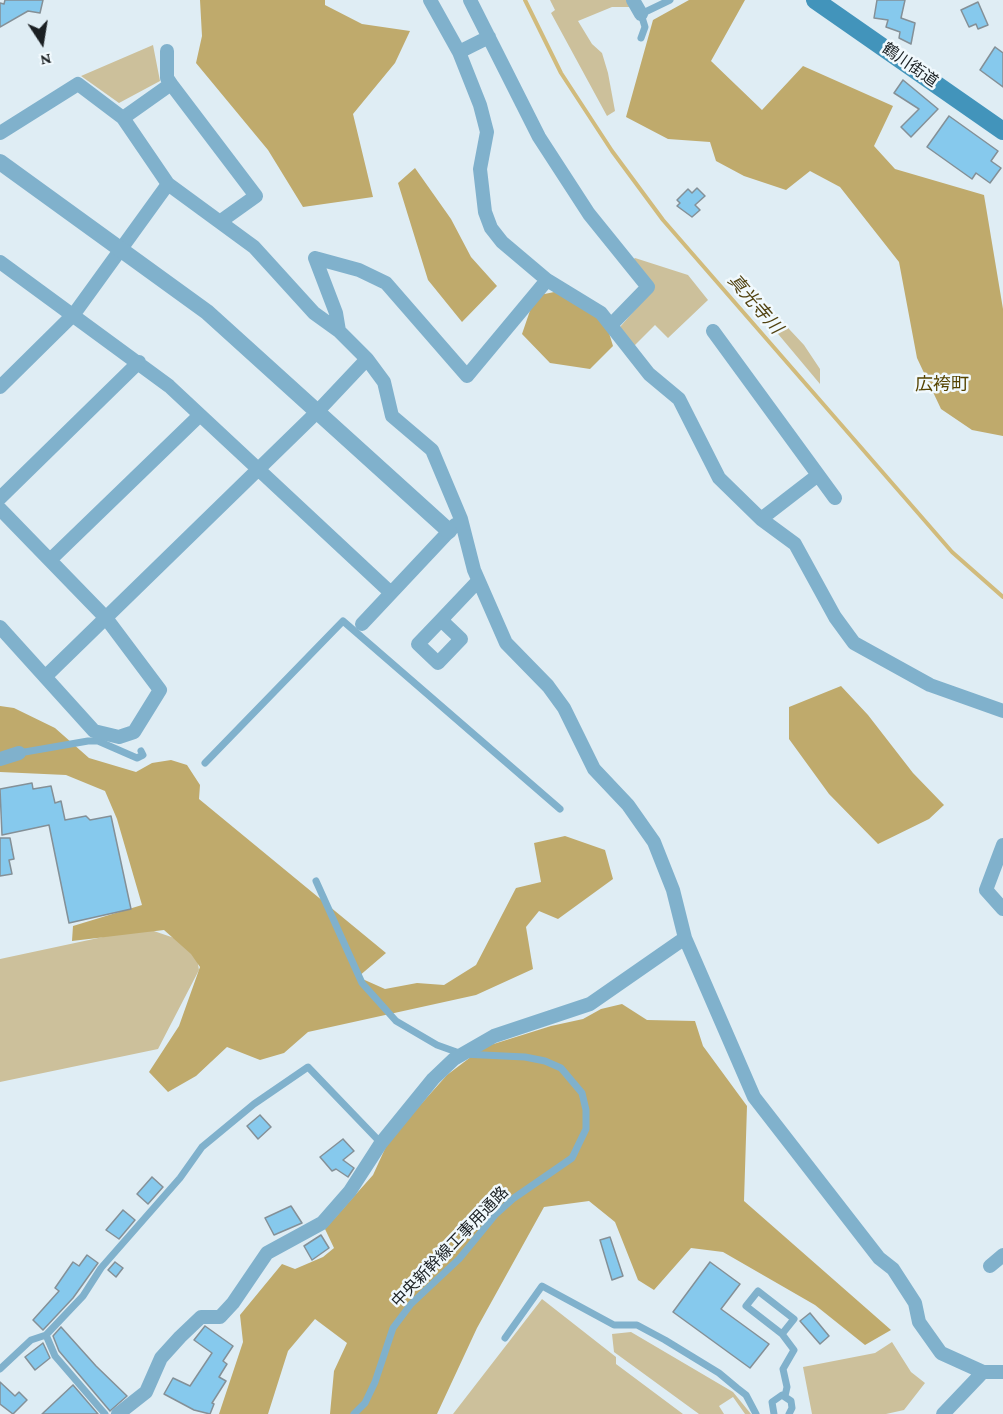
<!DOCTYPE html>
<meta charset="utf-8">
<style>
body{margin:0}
#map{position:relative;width:1003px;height:1414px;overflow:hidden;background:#dfedf4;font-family:"Crimson Pro",serif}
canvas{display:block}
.north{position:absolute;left:12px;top:12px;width:60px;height:60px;-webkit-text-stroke:4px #f1f9fd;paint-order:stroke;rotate:168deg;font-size:16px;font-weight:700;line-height:24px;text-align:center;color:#1b2023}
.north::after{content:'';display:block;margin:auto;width:21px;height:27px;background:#1b2023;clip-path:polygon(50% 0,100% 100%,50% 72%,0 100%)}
</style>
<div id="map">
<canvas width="1003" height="1414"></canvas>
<div class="north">N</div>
</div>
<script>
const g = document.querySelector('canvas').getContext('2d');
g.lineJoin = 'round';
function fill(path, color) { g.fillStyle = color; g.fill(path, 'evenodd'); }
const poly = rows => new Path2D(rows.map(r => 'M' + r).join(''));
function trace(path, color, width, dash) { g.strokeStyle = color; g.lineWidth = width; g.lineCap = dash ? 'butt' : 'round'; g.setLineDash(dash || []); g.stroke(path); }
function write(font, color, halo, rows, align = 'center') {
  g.font = font + ' "Crimson Pro","Noto Sans JP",serif'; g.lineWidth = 5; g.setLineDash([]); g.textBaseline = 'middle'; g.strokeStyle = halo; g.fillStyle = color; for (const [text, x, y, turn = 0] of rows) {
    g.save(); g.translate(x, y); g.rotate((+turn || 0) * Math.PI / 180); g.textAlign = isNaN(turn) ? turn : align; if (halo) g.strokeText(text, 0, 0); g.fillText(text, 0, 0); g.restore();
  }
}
const green = poly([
 [550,0,628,0,630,7,612,7,578,21,592,44,602,53,608,73,615,111,607,116,551,13,555,10],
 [153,45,160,81,119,103,81,76],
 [635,258,688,275,708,300,668,338,655,325,634,346,620,327,654,288,631,261],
 [758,310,776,315,804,345,820,369,820,384],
 [145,928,186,942,196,952,199,970,158,1049,0,1082,0,959],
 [542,1299,616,1357,616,1364,683,1414,453,1414],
 [631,1332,733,1392,751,1414,745,1414,733,1397,719,1406,724,1414,699,1414,614,1352,612,1334],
 [892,1342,911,1372,925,1383,904,1410,886,1414,812,1414,803,1367,875,1353]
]);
const forest = poly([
 [200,0,325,0,325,5,362,24,410,31,395,63,353,114,373,197,303,207,268,150,196,63,202,36],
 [689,0,745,0,711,61,762,110,803,66,893,106,874,146,895,169,984,195,1003,309,1003,436,972,430,941,409,917,358,899,262,840,187,810,171,786,190,744,176,716,161,710,142,668,139,626,117,653,20],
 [415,168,451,219,471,257,497,286,462,322,428,280,398,183],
 [559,291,602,310,613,346,590,369,550,363,522,334,535,296],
 [841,686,868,715,913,773,944,805,929,819,878,844,829,794,789,739,789,707],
 [0,706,14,708,55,728,89,758,136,772,152,763,171,760,187,765,200,785,199,799,386,953,358,977,385,989,417,983,444,985,476,965,516,888,541,882,534,843,565,836,605,850,613,879,558,919,539,911,526,927,533,969,476,995,308,1032,284,1053,260,1060,227,1047,196,1076,168,1092,149,1072,179,1026,200,967,191,954,164,930,72,941,73,926,142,905,117,819,105,791,66,775,0,772],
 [622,1004,647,1020,695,1021,703,1046,747,1106,744,1201,891,1330,865,1345,815,1305,723,1252,691,1248,654,1290,638,1280,615,1222,589,1201,544,1207,477,1328,437,1414,330,1414,334,1371,347,1343,315,1319,288,1351,268,1414,219,1414,243,1342,240,1315,282,1264,295,1269,323,1257,334,1248,325,1229,373,1175,389,1140,447,1075,484,1047,551,1026,583,1019,601,1009]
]);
const stream = poly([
 [525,0,561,73,612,151,663,220,952,552,1003,597]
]);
const building = poly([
 [5,0,43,0,40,13,28,11,0,27,0,3,4,4,5,0],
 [877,0,905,0,901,18,915,23,911,44,899,38,900,32,886,27,888,20,874,18,877,0],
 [978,2,988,25,978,29,976,24,969,27,961,10,978,2],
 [995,47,1003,53,1003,87,980,70,995,47],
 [903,80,938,109,911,137,901,127,919,109,894,93,903,80],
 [949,116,998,151,991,161,1001,168,990,183,976,173,972,179,927,147,949,116],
 [697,188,705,196,695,205,700,210,692,217,677,206,680,203,677,200,688,189,692,193,697,188],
 [32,783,33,789,51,786,55,803,61,801,65,820,86,816,90,820,111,816,131,909,69,923,49,825,2,835,0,789,32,783],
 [0,838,10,838,14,859,9,860,12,874,0,876,0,838],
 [260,1115,271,1127,258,1139,247,1126,260,1115],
 [343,1139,354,1151,343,1160,354,1168,348,1177,336,1169,332,1171,320,1157,343,1139],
 [152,1177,163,1187,148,1204,137,1194,152,1177],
 [291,1206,302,1223,274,1235,265,1218,291,1206],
 [123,1210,135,1220,119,1239,106,1230,123,1210],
 [321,1235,329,1248,312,1260,304,1246,321,1235],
 [610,1237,623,1276,612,1280,600,1240,610,1237],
 [87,1255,98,1263,73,1298,43,1330,33,1320,59,1291,55,1288,73,1262,79,1266,87,1255],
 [115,1262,123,1268,116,1277,108,1270,115,1262],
 [710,1262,740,1284,721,1309,769,1344,750,1368,673,1312,710,1262],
 [810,1313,829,1336,820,1344,800,1321,810,1313],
 [205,1326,233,1346,223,1361,227,1364,219,1377,226,1381,212,1403,214,1404,210,1414,194,1410,164,1394,173,1378,190,1386,212,1353,194,1340,205,1326],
 [61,1327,96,1366,127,1396,110,1411,59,1351,53,1336,61,1327],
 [43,1343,50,1358,35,1370,25,1357,43,1343],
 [0,1382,15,1396,19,1392,27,1400,13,1414,0,1404,0,1382],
 [73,1385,98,1414,42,1414,73,1385]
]);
const service = poly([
 [641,38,645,27,641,14,670,0],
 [19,753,88,741,98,741,137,758,143,755,141,751],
 [205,763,343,621,560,809],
 [316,881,362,983,396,1021,437,1045,462,1054,525,1057,545,1061,561,1068,582,1093,586,1110,586,1129,572,1158,514,1198,495,1215,459,1259,411,1304,393,1328,375,1382,365,1403,354,1414],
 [782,1334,794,1319,758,1291,746,1306,782,1334,794,1350,783,1369,787,1387,785,1396],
 [505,1338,542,1286,614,1325,637,1325,665,1340,719,1373,737,1388,746,1395,756,1414],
 [0,1369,31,1340,46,1335],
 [105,1414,55,1356,46,1335,83,1296,101,1268,180,1178,202,1147,254,1104,308,1067,381,1143],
 [774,1414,772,1402,782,1395,791,1401,792,1408,789,1414]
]);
const minor = poly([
 [430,0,459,52,480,105,487,132,480,169,485,212,491,228,502,242,547,280,601,313,649,374,679,399,719,478,761,519,795,544,835,617,854,643,930,685,1003,711],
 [470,0,539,137,589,214,648,287,612,324],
 [633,0,641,14],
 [167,51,167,78,171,84],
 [459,52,489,37],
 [123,118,171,84,256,196,221,221],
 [0,133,78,84,123,118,168,184,254,247,314,313,339,331,367,359,384,382,392,416,432,450,461,519,474,570,506,643,548,686,564,708,594,769,628,805,654,842,673,890,685,938,754,1097,879,1258,893,1269,915,1303,919,1322,941,1353,983,1372],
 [315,258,359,270,386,283,467,376,547,280],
 [315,258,336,313,339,331],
 [0,262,169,386,391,593],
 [713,331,835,498],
 [0,387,74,314,168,184],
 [0,498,139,362],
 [0,509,106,618,160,690,134,732,119,737,94,731,0,627],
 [761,519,818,475],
 [50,560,200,415],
 [441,620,461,639,438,663,418,644,441,620,478,581],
 [362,624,455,525],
 [46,676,317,412,367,359],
 [0,759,19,753],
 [1003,845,986,890,1003,909],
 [990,1266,1003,1255],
 [118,1414,146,1392,161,1358,180,1337,201,1317,220,1317,233,1303,267,1253,322,1223,350,1191,381,1143,433,1079,454,1059,494,1036,590,1004,685,938],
 [943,1414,983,1372,1003,1372]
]);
const tertiary = poly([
 [0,162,207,312,449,531]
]);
const secondary = poly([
 [815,0,1003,131]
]);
const streetNames = [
 ["鶴川街道",910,65,35],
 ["中央新幹線工事用通路",450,1247,-46]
];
const waterNames = [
 ["真光寺川",755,304,49]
];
const neighbourhoodNames = [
 ["広袴町",942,384]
];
fill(green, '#ccc09b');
fill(forest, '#bfaa6c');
trace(stream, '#d1bb7c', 4);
fill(building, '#86c9ed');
trace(building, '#849097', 1.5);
trace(service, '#80b1cc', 7);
trace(minor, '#80b1cc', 14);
trace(tertiary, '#80b1cc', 16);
trace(secondary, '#4294bb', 18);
write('16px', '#1b2023', '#f1f9fd', streetNames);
write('italic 18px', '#50410f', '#f1f9fd', waterNames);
write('18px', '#554300', '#f1f9fd', neighbourhoodNames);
</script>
